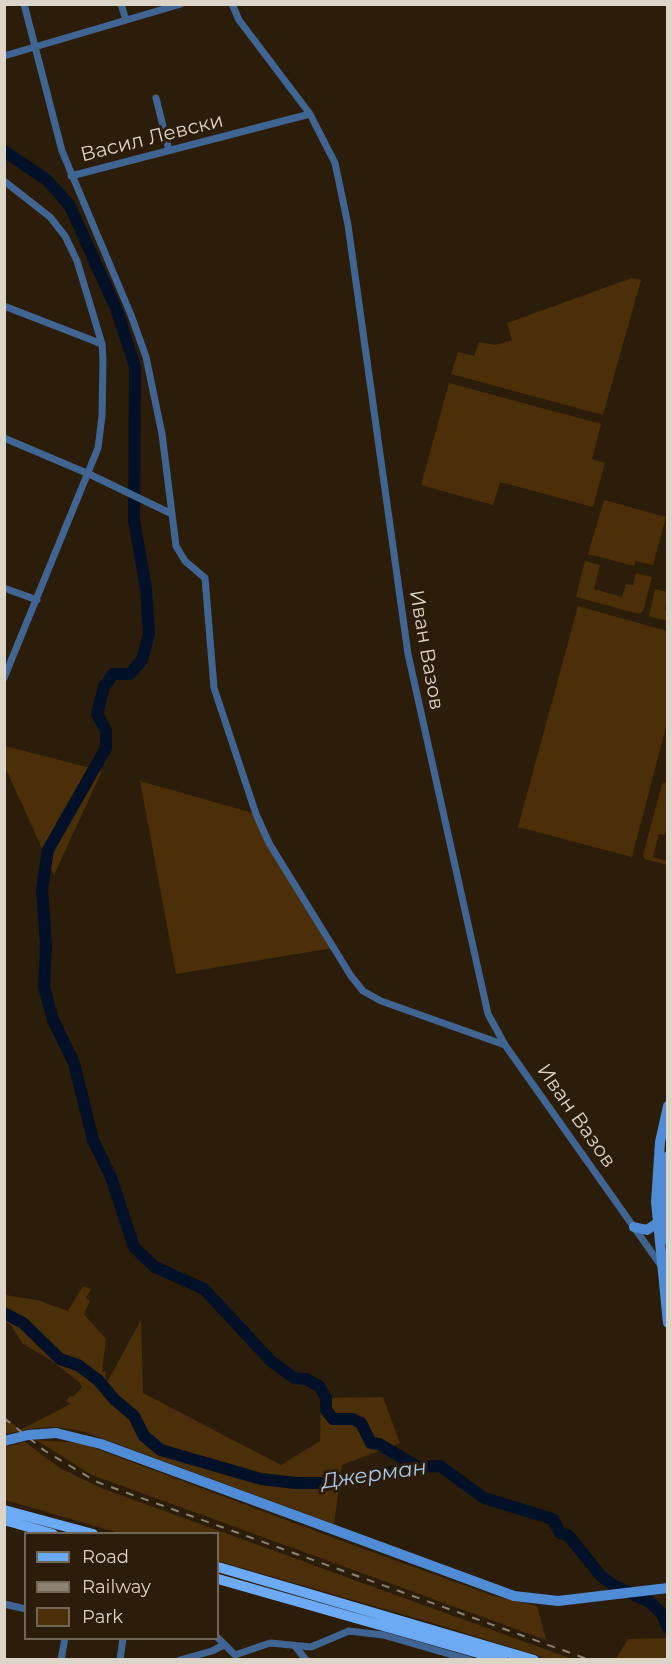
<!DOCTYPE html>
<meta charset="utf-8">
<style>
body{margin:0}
#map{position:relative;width:672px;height:1664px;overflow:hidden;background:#2b1d0a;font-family:Montserrat,sans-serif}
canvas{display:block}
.frame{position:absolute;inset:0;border:6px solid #ddd4c8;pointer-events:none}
.legend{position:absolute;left:24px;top:1532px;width:195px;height:108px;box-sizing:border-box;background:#2b1d0a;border:2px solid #726656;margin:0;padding:8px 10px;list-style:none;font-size:18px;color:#ddd4c8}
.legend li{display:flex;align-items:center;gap:12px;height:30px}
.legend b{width:30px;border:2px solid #726656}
</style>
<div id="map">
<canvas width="672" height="1664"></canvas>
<div class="frame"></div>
<ul class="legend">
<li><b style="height:8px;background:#6daaf5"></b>Road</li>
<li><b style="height:8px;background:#8c8172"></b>Railway</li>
<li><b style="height:16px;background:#4a2f09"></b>Park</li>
</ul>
</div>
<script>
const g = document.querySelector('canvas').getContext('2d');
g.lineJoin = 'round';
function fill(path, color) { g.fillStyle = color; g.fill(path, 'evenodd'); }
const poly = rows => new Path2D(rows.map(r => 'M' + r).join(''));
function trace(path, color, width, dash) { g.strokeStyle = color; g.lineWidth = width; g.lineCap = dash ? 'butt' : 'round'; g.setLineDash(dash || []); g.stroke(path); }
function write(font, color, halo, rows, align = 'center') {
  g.font = font + ' Montserrat,sans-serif'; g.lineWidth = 6; g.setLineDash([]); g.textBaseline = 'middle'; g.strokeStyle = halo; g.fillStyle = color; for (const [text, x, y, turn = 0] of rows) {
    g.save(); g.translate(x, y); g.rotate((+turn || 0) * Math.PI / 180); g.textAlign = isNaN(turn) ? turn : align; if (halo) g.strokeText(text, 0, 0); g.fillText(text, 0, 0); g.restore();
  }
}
const green = poly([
 [632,278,641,280,603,415,451,374,458,352,474,356,479,342,495,345,512,340,507,323],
 [449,383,601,424,592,459,605,463,593,507,500,482,493,505,421,485],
 [604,500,666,517,653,565,635,561,634,566,588,554],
 [585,561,600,565,594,589,622,597,626,584,633,585,636,573,652,577,643,611,639,614,576,597],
 [655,589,667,592,665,610,667,611,667,621,649,616],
 [578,606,667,631,667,723,632,857,518,827],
 [5,746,102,771,54,875,5,767],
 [140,781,256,814,333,948,176,974],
 [667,781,667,827,665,835,659,834,653,857,667,861,667,865,645,859,643,855,662,784],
 [83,1286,91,1289,86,1298,90,1301,84,1314,106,1339,102,1371,106,1372,105,1386,141,1320,143,1393,281,1465,320,1441,321,1398,383,1397,400,1443,342,1465,334,1524,82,1431,56,1427,35,1428,5,1434,5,1417,20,1430,70,1404,66,1401,70,1396,73,1397,82,1387,79,1382,49,1359,23,1344,10,1324,5,1323,5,1295,37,1300,68,1311],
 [36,1440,81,1443,353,1545,494,1596,537,1606,546,1640,92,1475],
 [25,1442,60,1468,101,1488,572,1659,549,1659,426,1621,218,1561,218,1534,119,1533,5,1500,4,1447],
 [667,1638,667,1659,616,1659,628,1639]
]);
const river = poly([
 [4,151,47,180,70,206,117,311,135,367,134,520,146,589,149,634,142,660,130,674,113,674,104,687,97,714,106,731,106,748,48,850,42,889,46,945,44,987,53,1020,74,1063,93,1140,111,1177,134,1247,155,1267,204,1289,271,1361,294,1378,306,1379,319,1386,326,1398,326,1410,333,1419,353,1419,361,1423,371,1443,379,1444,418,1467],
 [4,1313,23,1323,60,1359,78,1365,98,1380,114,1399,134,1416,144,1436,161,1450,261,1479,296,1483,331,1483,418,1467,440,1466,484,1498,553,1519,560,1533,568,1535,601,1576,613,1585,650,1602,662,1614,668,1628]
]);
const minor = poly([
 [24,4,62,151,131,315,146,357,162,434,176,546,185,561,205,578,214,688,256,814,269,843,351,976,363,991,381,1001,505,1045],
 [121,4,126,20],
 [232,4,239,20,310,114,335,163,348,225,408,654,488,1014,505,1045,662,1267],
 [4,56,181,4],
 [156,98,169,150],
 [71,176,310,114],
 [4,181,50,217,65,236,77,261,102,344,103,359,102,416,98,448,4,678],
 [4,306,102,344],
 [4,438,89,474,172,514],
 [4,588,37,600],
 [4,1604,26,1609],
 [218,1638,235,1655,270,1643,311,1647,349,1631,383,1635,470,1660],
 [295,1646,306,1660],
 [61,1660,65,1638],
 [120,1660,123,1638],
 [180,1660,212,1651,224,1645]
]);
const secondary = poly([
 [668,1106,660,1142,656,1202,668,1323],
 [668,1156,664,1201,668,1240],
 [634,1227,647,1230,660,1221],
 [56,1433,101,1444,514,1596,558,1601,668,1588]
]);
const primary = poly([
 [4,1510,93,1534],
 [4,1520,53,1534],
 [218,1567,534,1660],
 [218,1579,503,1660]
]);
const rail = poly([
 [4,1418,45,1451,97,1482,590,1660]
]);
const secondaryBridge = poly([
 [4,1441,28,1435,56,1433]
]);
const streetNames = [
 ["Васил Левски",152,138,-14],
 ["Иван Вазов",426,650,80],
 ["Иван Вазов",576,1116,55]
];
const waterNames = [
 ["Джерман",374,1475,-8]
];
fill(green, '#4a2f09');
trace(river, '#021127', 12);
trace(minor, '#416592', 7);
trace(secondary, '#508cd5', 10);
trace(primary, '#6daaf5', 10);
trace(rail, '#8c8172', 2, [8, 8]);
trace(secondaryBridge, '#508cd5', 10);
write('20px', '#ddd4c8', '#2b1d0a', streetNames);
write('italic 21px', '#aac8ee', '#2b1d0a', waterNames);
</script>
